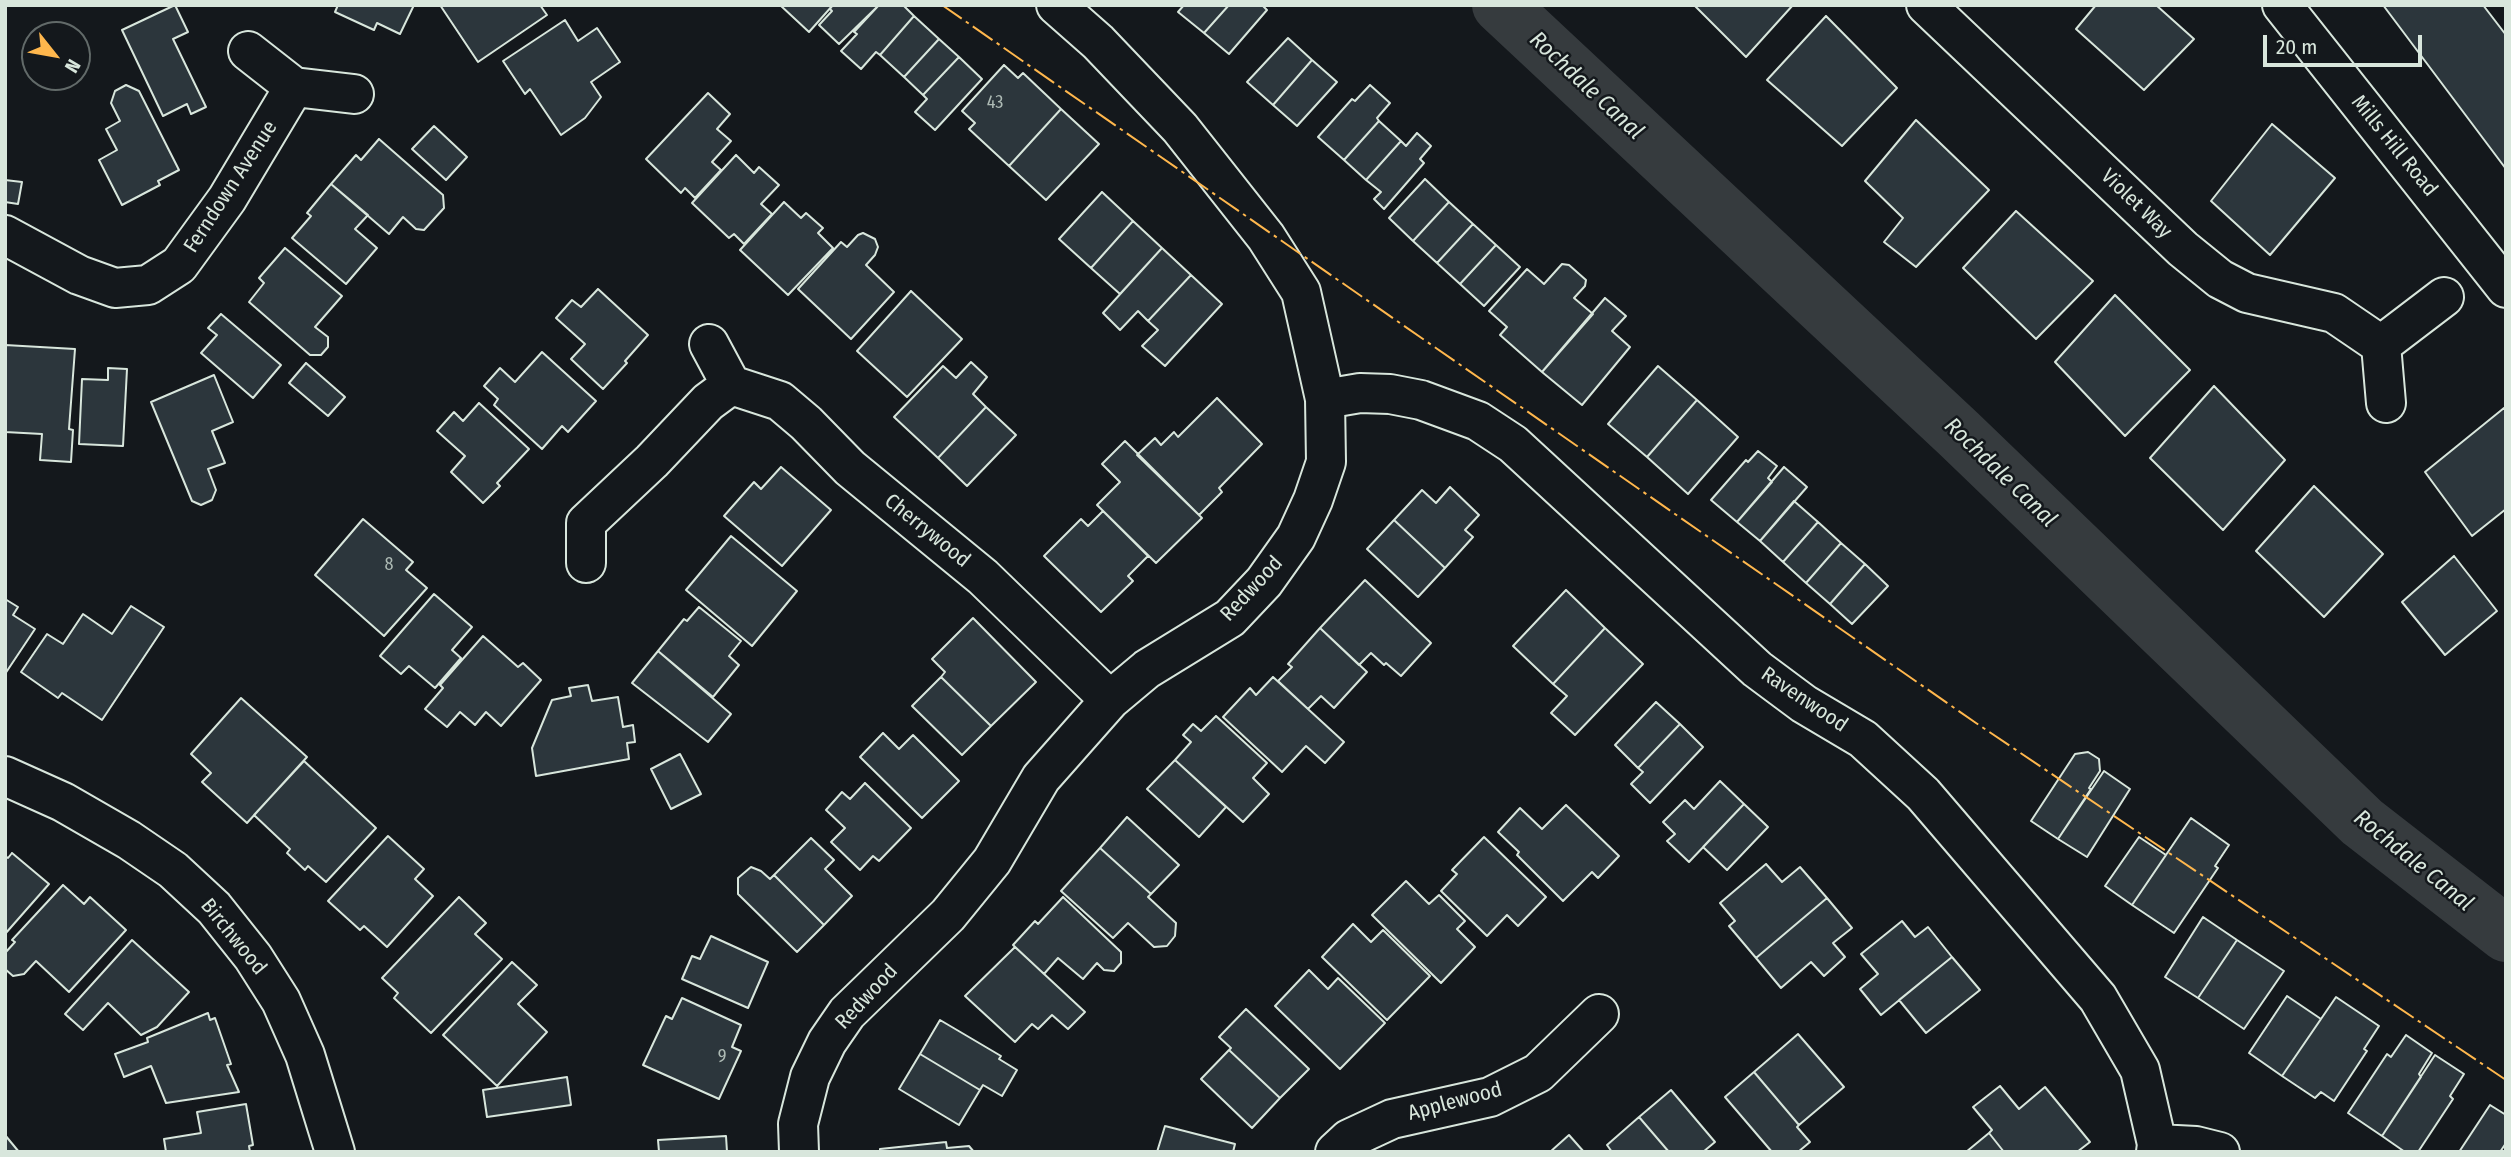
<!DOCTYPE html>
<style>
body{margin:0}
#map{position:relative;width:2511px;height:1157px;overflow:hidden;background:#14181c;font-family:"Fira Sans Condensed",sans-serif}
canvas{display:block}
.frame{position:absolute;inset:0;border:7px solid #d8e6dc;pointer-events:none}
.north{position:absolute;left:21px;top:21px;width:70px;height:70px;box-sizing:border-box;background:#14181c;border:2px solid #626a69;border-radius:50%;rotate:121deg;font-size:19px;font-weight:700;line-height:28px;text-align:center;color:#d8e6dc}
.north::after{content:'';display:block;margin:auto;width:24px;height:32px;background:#ffb74d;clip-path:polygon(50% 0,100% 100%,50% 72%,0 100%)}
.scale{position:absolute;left:2263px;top:35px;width:159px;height:32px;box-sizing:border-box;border:4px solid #d8e6dc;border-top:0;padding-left:9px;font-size:21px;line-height:24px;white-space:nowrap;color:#d8e6dc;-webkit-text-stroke:5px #14181c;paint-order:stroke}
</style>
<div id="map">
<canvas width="2511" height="1157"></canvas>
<div class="frame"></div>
<div class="north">N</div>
<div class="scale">20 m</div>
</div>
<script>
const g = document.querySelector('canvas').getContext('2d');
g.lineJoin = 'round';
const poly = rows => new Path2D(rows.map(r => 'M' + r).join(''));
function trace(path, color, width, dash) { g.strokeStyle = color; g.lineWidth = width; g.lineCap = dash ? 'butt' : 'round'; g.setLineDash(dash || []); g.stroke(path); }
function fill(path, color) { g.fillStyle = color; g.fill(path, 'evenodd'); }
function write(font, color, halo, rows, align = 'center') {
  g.font = font + ' "Fira Sans Condensed",sans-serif'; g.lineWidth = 5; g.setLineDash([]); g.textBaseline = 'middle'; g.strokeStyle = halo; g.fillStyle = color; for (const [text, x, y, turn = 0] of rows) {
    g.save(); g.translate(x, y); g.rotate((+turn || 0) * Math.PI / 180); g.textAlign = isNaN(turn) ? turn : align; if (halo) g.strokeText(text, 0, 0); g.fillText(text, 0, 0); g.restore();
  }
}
const canal = poly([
 [1500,5,1959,434,2362,822,2506,934]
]);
const building = poly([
 [175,5,188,32,173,39,206,107,191,114,187,104,163,116,122,30,175,5],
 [338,5,414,5,400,34,377,23,374,30,335,12,338,5],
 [440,5,540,5,547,15,478,62,440,5],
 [780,5,833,5,809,32,780,5],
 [833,5,879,5,839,44,819,25,832,11,830,9,833,5],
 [879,5,903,5,914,16,880,55,876,52,861,69,841,51,857,34,854,32,879,5],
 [1184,5,1229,5,1204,33,1178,12,1184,5],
 [1229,5,1262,5,1267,10,1229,54,1204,33,1229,5],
 [1694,5,1793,5,1746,57,1694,5],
 [2096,5,2156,5,2194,39,2144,90,2076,29,2096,5],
 [2383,5,2483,5,2506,35,2506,169,2383,5],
 [914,16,939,39,904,77,880,55,914,16],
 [1826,16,1897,88,1842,146,1767,80,1826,16],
 [565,20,578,41,597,28,620,62,591,82,601,97,585,118,561,135,530,89,525,94,503,61,565,20],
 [1288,38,1312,60,1273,105,1247,82,1288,38],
 [939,39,959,57,923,95,904,77,939,39],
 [959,57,982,79,935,130,915,112,927,99,923,95,959,57],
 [1312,60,1337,82,1297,126,1273,105,1312,60],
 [1004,65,1018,78,1023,73,1061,109,1009,166,969,129,975,123,962,111,1004,65],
 [126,85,139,91,179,170,158,181,160,185,122,205,99,160,117,150,106,129,120,121,111,103,115,91,126,85],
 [1370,85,1390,103,1377,118,1379,121,1344,160,1318,137,1352,99,1355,101,1370,85],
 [708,93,730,114,717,129,731,141,712,162,721,170,695,198,685,188,681,193,646,159,708,93],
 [1061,109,1099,144,1046,200,1009,166,1061,109],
 [1916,120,1989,190,1916,267,1884,242,1903,218,1865,181,1916,120],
 [1379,121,1401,141,1366,180,1344,160,1379,121],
 [2272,124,2335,178,2270,255,2211,201,2272,124],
 [434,126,467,157,446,180,412,149,434,126],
 [1417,133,1431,146,1420,159,1424,163,1384,209,1374,199,1381,192,1366,180,1401,141,1406,146,1417,133],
 [379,139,443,195,444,208,424,230,416,229,403,217,389,234,331,184,356,155,361,160,379,139],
 [736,155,754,173,759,167,779,185,761,204,772,214,744,244,734,234,729,238,692,203,736,155],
 [1425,179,1449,202,1413,241,1389,218,1425,179],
 [5,180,22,182,18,204,5,202,5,180],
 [331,184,368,215,355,229,377,248,346,284,292,238,311,216,307,213,331,184],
 [1102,192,1133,221,1091,268,1059,239,1102,192],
 [784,202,801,218,806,213,823,228,818,233,833,248,788,295,740,250,784,202],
 [1449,202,1473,224,1437,263,1413,241,1449,202],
 [2016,211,2093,281,2036,339,1963,268,2016,211],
 [1133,221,1162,248,1120,294,1091,268,1133,221],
 [1473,224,1496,245,1460,284,1437,263,1473,224],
 [863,233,875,239,878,247,875,255,866,265,894,292,851,339,798,289,841,242,847,247,858,235,863,233],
 [1496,245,1520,267,1484,306,1460,284,1496,245],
 [285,248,342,296,315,327,328,337,328,347,321,355,310,355,249,302,264,283,259,278,285,248],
 [1162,248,1191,275,1148,321,1138,311,1120,330,1103,313,1162,248],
 [1562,264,1569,265,1586,280,1585,286,1574,298,1593,314,1542,372,1500,335,1507,327,1489,311,1527,269,1544,284,1562,264],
 [1191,275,1222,304,1165,366,1142,346,1158,330,1148,321,1191,275],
 [598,289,648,335,625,361,627,363,603,389,571,359,585,344,556,318,572,300,581,307,598,289],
 [911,291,962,339,907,397,857,351,911,291],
 [2115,295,2190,370,2125,436,2055,362,2115,295],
 [1605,298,1626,316,1612,331,1630,347,1582,405,1542,372,1605,298],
 [221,314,281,365,253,398,201,353,217,335,208,328,221,314],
 [5,345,75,349,69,429,73,430,71,462,40,460,42,434,5,432,5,345],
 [542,352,596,401,568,432,562,426,542,449,494,405,498,399,484,386,500,368,515,382,542,352],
 [971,362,987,377,973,394,986,407,938,458,894,417,943,366,956,378,971,362],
 [306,363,345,397,328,416,289,383,306,363],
 [1658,366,1697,400,1647,457,1608,424,1658,366],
 [108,368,127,369,123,446,79,444,82,379,108,380,108,368],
 [214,375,233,422,212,431,225,463,208,469,216,490,212,500,201,505,192,501,151,402,214,375],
 [2214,386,2285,460,2223,530,2150,458,2214,386],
 [1217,398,1262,444,1219,488,1222,492,1199,515,1137,455,1155,438,1161,445,1174,432,1178,437,1217,398],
 [1697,400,1738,437,1688,494,1647,457,1697,400],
 [479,403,529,449,497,483,500,486,483,503,451,472,465,456,437,431,454,412,463,421,479,403],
 [986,407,1016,435,967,486,938,458,986,407],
 [2504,408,2506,411,2506,509,2472,536,2425,472,2504,408],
 [1125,441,1202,518,1156,563,1097,505,1120,482,1102,464,1125,441],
 [1758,451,1777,466,1768,478,1772,482,1737,522,1711,500,1746,460,1748,462,1758,451],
 [781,467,831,510,782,566,724,516,754,482,761,489,781,467],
 [1784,467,1807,487,1760,541,1737,522,1784,467],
 [2314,486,2383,554,2324,617,2256,551,2314,486],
 [1450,487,1479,515,1465,530,1473,537,1445,568,1394,520,1422,490,1436,503,1450,487],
 [1794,501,1818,522,1783,562,1760,541,1794,501],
 [1103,511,1148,556,1128,576,1133,581,1101,612,1044,556,1081,519,1088,526,1103,511],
 [363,519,413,562,406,570,427,588,384,636,315,575,363,519],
 [1394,520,1445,568,1418,597,1367,549,1394,520],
 [1818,522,1841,543,1806,583,1783,562,1818,522],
 [731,536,797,591,752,646,686,590,731,536],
 [1841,543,1865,564,1830,604,1806,583,1841,543],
 [2454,556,2497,611,2445,655,2402,602,2454,556],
 [1865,564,1888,586,1852,624,1830,604,1865,564],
 [1365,580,1431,643,1401,676,1386,663,1384,665,1371,653,1359,665,1320,628,1365,580],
 [1566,590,1605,628,1553,684,1513,646,1566,590],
 [434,594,472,627,452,650,461,658,435,688,409,666,401,674,380,656,434,594],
 [5,599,18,607,13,615,35,629,5,674,5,599],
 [131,606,164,627,102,720,62,693,58,698,21,672,47,634,63,644,83,614,112,634,131,606],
 [699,607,741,641,729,656,739,665,713,697,658,651,684,619,687,621,699,607],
 [973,618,1036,682,991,726,941,677,945,672,932,659,973,618],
 [1320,628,1367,672,1334,708,1321,696,1308,709,1278,681,1292,667,1288,664,1320,628],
 [1605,628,1643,664,1575,735,1551,713,1567,696,1553,684,1605,628],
 [483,636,518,667,523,663,541,680,501,726,486,712,475,725,460,712,447,727,425,709,443,688,440,685,483,636],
 [658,651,731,714,708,742,632,683,658,651],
 [941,677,991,726,962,755,912,706,941,677],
 [1273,677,1344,742,1325,763,1306,746,1282,772,1223,717,1250,688,1256,695,1273,677],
 [588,685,592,701,618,697,623,727,633,725,635,742,627,743,629,759,536,776,532,748,552,700,571,696,569,688,588,685],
 [241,698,307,757,247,823,202,782,211,773,191,754,241,698],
 [1656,702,1680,724,1638,768,1615,745,1656,702],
 [1216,716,1267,763,1253,778,1269,794,1243,822,1175,760,1191,742,1183,735,1193,724,1201,731,1216,716],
 [1680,724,1703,747,1650,803,1631,784,1643,772,1638,768,1680,724],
 [883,733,899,749,913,735,959,781,922,818,860,757,883,733],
 [2088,752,2099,759,2100,771,2089,788,2091,789,2058,839,2031,821,2075,754,2088,752],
 [680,754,701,794,671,809,651,769,680,754],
 [1175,760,1226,807,1199,837,1147,789,1175,760],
 [304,761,376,828,326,882,308,866,305,870,287,853,290,849,254,815,304,761],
 [2104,771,2130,789,2087,857,2058,839,2104,771],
 [1720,781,1744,804,1689,862,1667,841,1675,834,1663,822,1685,800,1694,809,1720,781],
 [865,783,911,828,879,861,873,856,860,870,831,842,845,828,826,810,842,792,850,799,865,783],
 [1744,804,1768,827,1727,870,1703,847,1744,804],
 [1566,805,1619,856,1598,878,1592,872,1563,901,1517,855,1519,852,1498,832,1520,808,1542,829,1566,805],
 [1127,817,1179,865,1151,894,1100,848,1127,817],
 [2191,818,2229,845,2215,866,2218,868,2174,933,2132,905,2191,818],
 [388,836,424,869,415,879,433,896,387,947,364,926,360,930,328,901,388,836],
 [1484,837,1546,897,1518,926,1507,915,1487,936,1441,891,1457,874,1452,870,1484,837],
 [2139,837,2166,855,2132,905,2105,886,2139,837],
 [811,838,834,860,825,869,852,896,824,925,774,875,811,838],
 [1100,848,1151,894,1148,897,1176,923,1175,936,1167,946,1154,947,1128,923,1113,938,1061,891,1100,848],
 [12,853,49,884,5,934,5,856,8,858,12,853],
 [1766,864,1782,882,1800,867,1827,898,1756,958,1729,926,1735,921,1720,903,1766,864],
 [751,867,761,871,770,879,774,875,824,925,797,952,738,894,738,878,751,867],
 [1406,881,1429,904,1439,895,1465,921,1457,929,1475,947,1441,983,1372,915,1406,881],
 [63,885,84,904,90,897,126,930,69,992,36,961,24,974,13,976,5,969,5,953,15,942,12,940,63,885],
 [459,897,486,923,475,934,502,959,431,1033,394,998,398,993,382,978,459,897],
 [1063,897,1121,952,1121,963,1114,971,1104,970,1097,963,1083,979,1058,958,1044,974,1013,945,1035,921,1038,924,1063,897],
 [1827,898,1852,928,1833,943,1845,957,1824,976,1811,962,1781,988,1756,958,1827,898],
 [2203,917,2237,940,2198,998,2165,977,2203,917],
 [1902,921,1915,937,1928,927,1952,957,1881,1015,1860,989,1878,974,1861,954,1902,921],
 [1353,924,1371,942,1383,930,1430,976,1387,1020,1322,957,1353,924],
 [711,936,768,962,748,1008,682,979,692,956,700,959,711,936],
 [132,940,189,992,157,1027,141,1035,108,1003,83,1030,65,1014,132,940],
 [2237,940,2284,971,2244,1029,2198,998,2237,940],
 [1015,947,1085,1012,1068,1029,1052,1015,1038,1029,1032,1024,1015,1042,965,996,1015,947],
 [1952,957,1980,990,1926,1033,1899,1000,1952,957],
 [512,962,537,985,518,1004,547,1032,497,1086,443,1035,512,962],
 [1309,970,1328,989,1338,978,1385,1023,1340,1069,1275,1006,1309,970],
 [2287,996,2321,1019,2282,1076,2249,1053,2287,996],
 [2336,997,2379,1026,2364,1049,2367,1051,2334,1101,2321,1092,2315,1098,2282,1076,2336,997],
 [682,998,741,1025,732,1047,741,1051,719,1099,643,1065,666,1016,672,1019,682,998],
 [1246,1009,1309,1069,1280,1098,1229,1050,1231,1048,1219,1037,1246,1009],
 [208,1013,210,1020,215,1018,231,1064,227,1065,239,1092,166,1103,151,1066,124,1077,115,1054,148,1042,147,1038,208,1013],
 [940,1020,1001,1056,999,1059,1017,1070,1002,1096,983,1085,980,1090,920,1054,940,1020],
 [1798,1034,1844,1087,1799,1125,1754,1072,1798,1034],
 [2406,1035,2432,1053,2419,1074,2421,1077,2382,1136,2348,1113,2387,1054,2391,1057,2406,1035],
 [1229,1050,1280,1098,1252,1128,1201,1079,1229,1050],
 [920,1054,980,1090,959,1125,899,1089,920,1054],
 [2435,1055,2464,1074,2450,1096,2453,1099,2418,1152,2405,1152,2382,1136,2435,1055],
 [1754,1072,1799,1125,1797,1127,1810,1142,1798,1152,1772,1152,1725,1097,1754,1072],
 [567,1077,571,1105,487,1117,483,1090,567,1077],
 [2000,1086,2019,1109,2045,1087,2090,1142,2077,1152,2004,1152,1989,1133,1992,1130,1973,1107,2000,1086],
 [1671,1090,1715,1142,1703,1152,1669,1152,1639,1117,1671,1090],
 [246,1104,253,1145,249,1146,250,1152,166,1152,164,1139,201,1133,197,1112,246,1104],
 [2490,1105,2506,1115,2506,1143,2500,1152,2459,1152,2490,1105],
 [1639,1117,1669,1152,1612,1152,1607,1145,1639,1117],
 [1165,1126,1235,1144,1233,1152,1157,1152,1165,1126],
 [1989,1133,2004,1152,1966,1152,1989,1133],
 [5,1135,19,1152,5,1152,5,1135],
 [1569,1135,1584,1152,1550,1152,1569,1135],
 [726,1136,727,1152,659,1152,658,1140,726,1136],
 [946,1142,947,1148,969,1146,974,1152,880,1152,880,1149,946,1142]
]);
const street = poly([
 [1926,5,2183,249,2220,279,2247,293,2334,313,2381,345,2444,297],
 [248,51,294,87,354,94],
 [5,235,79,275,115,288,148,285,179,265,227,199,294,87],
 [709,344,731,385,780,401,806,423,850,468,983,577,1110,700],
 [2381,345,2386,403],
 [1325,399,1360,393,1390,394,1421,400,1478,421,1513,444,1757,669,1804,704,1863,739,1923,794,2098,998,2140,1070,2157,1144,2156,1152],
 [586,563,586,523,652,461,708,402,731,385],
 [5,776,63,802,129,840,173,870,214,908,253,957,281,1001,305,1055,335,1152],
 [2157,1144,2196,1146,2220,1152],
 [799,1152,798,1124,810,1077,827,1042,847,1013,948,915,992,861,1041,778,1110,700,1147,669,1230,618,1264,582,1296,537,1313,500,1326,462,1325,399,1301,292,1266,237,1180,128,1098,42,1056,5],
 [1335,1152,1349,1139,1392,1119,1490,1097,1538,1073,1599,1014]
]);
const secondary = poly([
 [2282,5,2506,288]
]);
const power = poly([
 [942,5,1976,723,2506,1080]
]);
const numberNames = [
 ["43",995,103],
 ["8",389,565],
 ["9",722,1057]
];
const streetNames = [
 ["Mills Hill Road",2394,146,51],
 ["Ferndown Avenue",231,187,-57],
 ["Violet Way",2136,204,44],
 ["Cherrywood",927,531,39],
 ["Redwood",1252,589,-47],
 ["Ravenwood",1804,700,34],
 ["Birchwood",233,937,51],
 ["Redwood",867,997,-47],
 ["Applewood",1455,1102,-15]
];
const waterNames = [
 ["Rochdale Canal",1586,86,43],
 ["Rochdale Canal",2000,473,44],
 ["Rochdale Canal",2413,861,39]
];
trace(canal, '#363b3e', 56);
fill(building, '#2c363c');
trace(building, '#d8e6dc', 2);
trace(street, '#d8e6dc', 42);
trace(secondary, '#d8e6dc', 42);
trace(street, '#14181c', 38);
trace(secondary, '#14181c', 38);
trace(power, '#ffb74d', 2, [24, 5, 3.5, 5]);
write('18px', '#adbab4', null, numberNames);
write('21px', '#d8e6dc', '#14181c', streetNames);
write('italic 23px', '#d8e6dc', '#14181c', waterNames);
</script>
